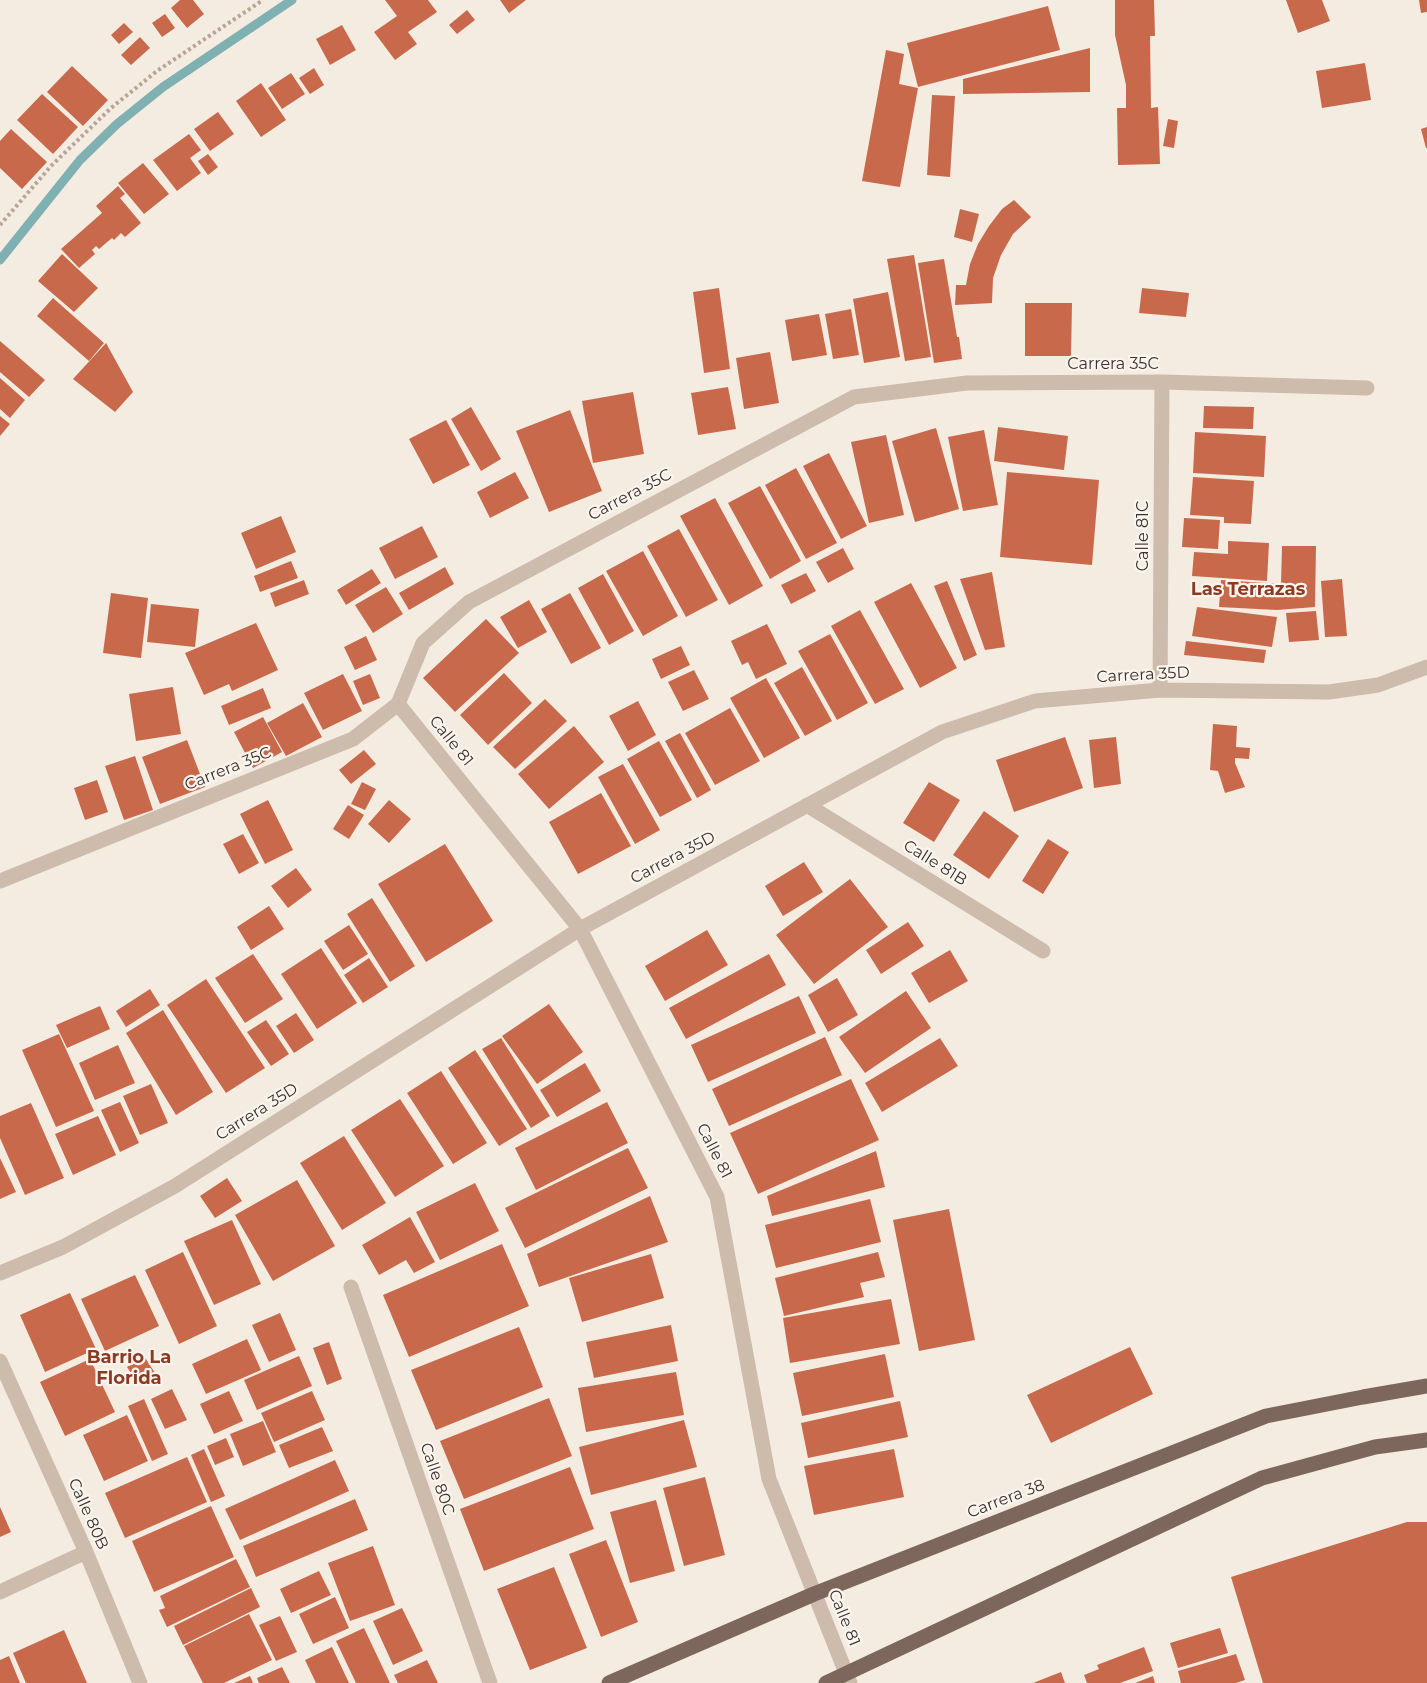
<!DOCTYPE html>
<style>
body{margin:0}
canvas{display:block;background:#f4ebe1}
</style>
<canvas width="1427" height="1683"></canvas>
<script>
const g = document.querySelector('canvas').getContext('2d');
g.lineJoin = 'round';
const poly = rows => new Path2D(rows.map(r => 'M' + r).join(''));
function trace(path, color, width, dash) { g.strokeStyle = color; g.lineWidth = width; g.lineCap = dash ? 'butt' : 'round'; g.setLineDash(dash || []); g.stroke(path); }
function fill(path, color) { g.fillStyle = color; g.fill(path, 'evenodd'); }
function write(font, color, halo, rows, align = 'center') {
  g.font = font + ' Montserrat,sans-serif'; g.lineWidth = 4.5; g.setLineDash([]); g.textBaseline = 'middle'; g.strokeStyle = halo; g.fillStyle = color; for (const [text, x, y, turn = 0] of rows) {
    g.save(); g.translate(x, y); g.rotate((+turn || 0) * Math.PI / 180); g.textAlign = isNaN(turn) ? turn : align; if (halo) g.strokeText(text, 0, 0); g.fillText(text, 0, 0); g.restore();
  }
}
const stream = poly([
 [0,260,80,160,117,124,163,87,292,0]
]);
const building = poly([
 [180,0,193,0,204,14,187,28,171,8],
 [385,0,428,0,437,12,408,32,417,44,395,60,374,32,397,16],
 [500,0,526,0,509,13],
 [1115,0,1154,0,1155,36,1150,36,1151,108,1158,107,1160,164,1118,165,1117,108,1126,108,1126,85,1115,35],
 [1286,0,1322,0,1330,21,1298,33],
 [1419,0,1427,0,1427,12,1421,13],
 [1048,6,1060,50,918,87,907,43],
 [467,10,475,20,457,34,449,25],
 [165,14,175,28,162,37,152,23],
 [124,23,133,32,119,44,111,35],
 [342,25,356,50,330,65,316,39],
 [140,37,150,48,131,65,121,55],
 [1090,48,1090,92,963,94,963,79],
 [886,50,904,54,899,84,918,88,900,187,862,181],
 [1365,63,1371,100,1322,108,1316,71],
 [72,66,108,100,83,126,47,92],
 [314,68,324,85,310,94,299,78],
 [291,73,305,94,282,109,268,88],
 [261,83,286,120,261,137,236,101],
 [42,94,78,127,53,154,17,120],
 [932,95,955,96,950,177,927,175],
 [218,112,234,134,210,151,194,129],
 [1168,119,1178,121,1174,148,1163,146],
 [1427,127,1427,148,1426,148,1421,129],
 [11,129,47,162,22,189,0,168,0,141],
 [189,134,201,150,190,158,201,173,177,191,153,160],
 [208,154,218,167,208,175,198,161],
 [143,163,169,194,144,214,118,183],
 [118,186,125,194,120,198,141,223,125,237,121,233,114,240,112,238,99,249,96,246,92,250,95,254,79,268,61,249,102,213,96,206],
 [1014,200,1031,217,1013,234,1001,255,993,278,992,303,955,305,956,285,966,285,970,264,978,244,989,226,1002,209],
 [960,209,979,214,972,242,954,237],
 [62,254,98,288,74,312,38,281],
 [914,255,931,357,905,361,887,259],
 [944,259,957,337,959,337,962,359,934,363,918,263],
 [719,288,730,369,704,373,693,292],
 [1142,288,1189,293,1186,317,1139,313],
 [888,292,900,357,864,363,853,299],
 [53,298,104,343,89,361,37,316],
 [1025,303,1072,303,1071,356,1025,356],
 [851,309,859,355,833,359,825,314],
 [819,314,827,355,792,361,785,320],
 [0,341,45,380,29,397,0,372],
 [106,343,133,392,115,412,73,379],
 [770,352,779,403,744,409,736,358],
 [0,378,25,400,10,418,0,409],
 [728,387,736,429,698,435,691,393],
 [633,392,644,454,593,463,582,401],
 [1204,406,1254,407,1253,429,1203,428],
 [471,407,501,459,481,471,451,419],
 [570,410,602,491,549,512,516,431],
 [0,416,10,424,0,436],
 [446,420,470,465,433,484,409,439],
 [998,427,1068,436,1064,470,994,461],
 [936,428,959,509,915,522,892,441],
 [984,430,998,505,963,511,948,437],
 [1195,432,1266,436,1264,477,1193,473],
 [886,435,904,515,869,523,851,442],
 [829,453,867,526,841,539,803,466],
 [796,468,837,543,806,559,765,485],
 [515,472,529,498,490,518,477,492],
 [1007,472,1099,480,1092,565,1000,557],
 [1193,477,1254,481,1251,524,1224,523,1224,517,1190,515],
 [760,486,801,561,770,579,728,503],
 [715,498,763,586,729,605,680,516],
 [281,516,296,552,256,569,241,533],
 [1184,518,1220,520,1218,549,1182,547],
 [422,526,438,557,395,579,379,548],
 [679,529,718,600,686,617,647,546],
 [1228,541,1269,543,1267,581,1192,576,1194,552,1228,554],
 [1282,546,1316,546,1315,607,1277,610,1219,607,1221,580,1281,584],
 [843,548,854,569,828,583,816,562],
 [643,551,678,616,643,636,606,571],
 [291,561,298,578,260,592,254,576],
 [445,567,454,584,409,610,399,593],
 [372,569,381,583,346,605,337,590],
 [992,572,1005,647,985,650,960,579],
 [806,573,816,591,791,604,781,585],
 [603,574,634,631,609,645,578,588],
 [1342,579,1347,636,1325,637,1321,581],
 [304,580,309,594,275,607,270,593],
 [947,581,977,655,964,661,934,586],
 [911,583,957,668,920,688,874,602],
 [386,587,403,614,373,633,355,605],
 [111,593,148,598,141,658,103,653],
 [570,593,601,648,571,664,541,609],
 [529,600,547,632,518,648,500,617],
 [151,604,199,609,195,647,147,642],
 [1197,607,1277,617,1272,647,1192,636],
 [860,610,904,689,875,704,831,626],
 [1316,611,1319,640,1289,642,1286,613],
 [486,619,519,653,455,712,423,678],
 [256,623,278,670,232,691,229,684,204,695,185,653],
 [767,624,787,664,756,679,748,662,742,665,731,641],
 [830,634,868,703,837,720,798,651],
 [366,636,377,660,355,670,344,647],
 [1186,641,1266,650,1264,663,1184,655],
 [681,646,690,665,661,679,652,659],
 [802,667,832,721,805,736,774,683],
 [694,670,709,699,683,711,668,682],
 [504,673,532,703,488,745,460,715],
 [343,674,362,711,323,730,304,693],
 [370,674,380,698,363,705,353,681],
 [766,678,800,738,764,758,730,698],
 [173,687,181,734,136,741,129,694],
 [263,688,271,708,229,725,221,706],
 [545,699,567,721,515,769,493,747],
 [638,701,656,735,628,751,609,716],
 [303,703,322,737,286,756,267,723],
 [730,708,760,761,715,785,685,733],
 [263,717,282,752,253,768,234,732],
 [1213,724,1237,726,1236,747,1250,748,1249,759,1235,758,1235,763,1245,787,1225,793,1218,771,1210,770],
 [574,726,604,762,549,809,518,774],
 [680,733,711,790,697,798,665,741],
 [1065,737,1083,788,1014,812,996,760],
 [1116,737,1121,784,1094,788,1089,740],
 [187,740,205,787,160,804,142,757],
 [659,741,692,800,660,817,627,759],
 [364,750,376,764,351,784,339,770],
 [135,756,153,810,124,820,105,766],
 [623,764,660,830,635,844,598,777],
 [97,780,108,812,85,820,74,788],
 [362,782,376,789,365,810,351,804],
 [929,782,960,800,934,842,903,823],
 [601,793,631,846,578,874,549,822],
 [268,800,293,850,265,864,240,814],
 [389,800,411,819,389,843,368,824],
 [348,805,364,815,349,839,333,829],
 [984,811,1019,836,989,879,953,855],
 [243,834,259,863,239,874,223,844],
 [1048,839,1069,852,1043,894,1022,881],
 [445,844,493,921,426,962,378,884],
 [804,862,823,892,783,916,765,886],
 [296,868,312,890,288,908,271,886],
 [850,879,888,927,814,984,776,935],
 [372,898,415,966,390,982,347,914],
 [269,906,284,929,251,950,237,927],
 [908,922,924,946,881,974,866,950],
 [349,925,368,954,343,970,324,941],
 [707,930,728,965,665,1001,645,966],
 [321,948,357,1003,317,1029,281,974],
 [950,950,968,981,929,1003,911,973],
 [253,954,283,999,245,1023,215,978],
 [769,954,786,985,686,1039,669,1008],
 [369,958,388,987,363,1003,344,975],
 [837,978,858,1015,828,1032,808,995],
 [206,979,265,1068,226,1093,167,1005],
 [150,989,160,1005,126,1027,116,1011],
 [906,991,931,1028,865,1073,839,1037],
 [799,996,816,1033,708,1082,691,1045],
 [549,1004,583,1052,537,1084,502,1036],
 [100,1006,110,1029,67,1048,56,1025],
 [163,1010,213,1092,176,1115,126,1033],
 [296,1013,314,1040,294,1053,276,1026],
 [266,1020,289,1054,271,1066,247,1032],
 [59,1034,94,1111,56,1127,22,1050],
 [825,1037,842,1075,729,1126,712,1089],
 [501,1038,550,1116,531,1128,482,1049],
 [940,1038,958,1066,882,1112,865,1083],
 [118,1045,135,1083,95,1100,79,1063],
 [475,1050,527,1129,499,1146,448,1068],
 [585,1063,601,1091,557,1117,540,1090],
 [441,1071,487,1143,453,1164,407,1093],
 [851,1079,879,1140,758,1194,730,1133],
 [151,1084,168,1123,140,1135,123,1096],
 [400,1099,444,1166,395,1197,351,1130],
 [120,1102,139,1143,120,1152,101,1110],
 [607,1102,628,1143,536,1190,515,1148],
 [31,1103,64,1178,25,1195,0,1138,0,1116],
 [98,1116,116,1155,73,1175,55,1134],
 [344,1136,386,1203,342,1230,300,1163],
 [628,1148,648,1188,525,1248,505,1208],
 [876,1151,885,1187,772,1216,767,1196],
 [0,1158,16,1192,0,1199],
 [227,1178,242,1201,215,1218,200,1196],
 [297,1180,335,1246,273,1281,235,1215],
 [475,1183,499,1231,440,1260,416,1212],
 [650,1196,668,1242,539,1287,527,1254],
 [870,1199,881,1242,776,1268,765,1225],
 [949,1209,975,1340,919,1351,893,1220],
 [410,1217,435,1262,414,1273,406,1260,379,1275,362,1245],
 [232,1220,261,1284,214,1305,184,1241],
 [502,1244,529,1306,409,1357,383,1295],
 [183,1252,217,1326,179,1344,145,1270],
 [878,1252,885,1277,860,1283,864,1297,784,1316,775,1278],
 [651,1254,664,1298,582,1322,569,1278],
 [135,1275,159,1326,105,1351,81,1299],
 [70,1293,96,1349,45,1372,20,1315],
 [891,1299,900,1344,790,1363,783,1318],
 [280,1313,296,1350,269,1362,252,1325],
 [671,1325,678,1361,594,1378,586,1342],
 [519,1327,543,1387,436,1430,411,1370],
 [247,1339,261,1370,206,1394,192,1364],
 [329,1342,342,1379,327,1385,313,1348],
 [1130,1347,1153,1394,1051,1443,1027,1395],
 [885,1354,894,1397,802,1416,793,1373],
 [144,1356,155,1373,138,1384,127,1367],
 [299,1356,312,1386,257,1410,244,1380],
 [90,1359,115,1412,65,1436,40,1382],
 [676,1372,684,1415,586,1432,578,1388],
 [172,1389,187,1420,165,1429,151,1399],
 [229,1391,243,1421,214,1434,200,1404],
 [312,1391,325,1420,274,1442,261,1413],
 [549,1398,572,1456,464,1499,440,1441],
 [144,1399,168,1454,152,1461,128,1406],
 [900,1401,908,1437,808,1458,801,1423],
 [127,1415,148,1461,104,1481,83,1435],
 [684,1420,697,1467,591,1495,579,1447],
 [263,1421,276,1452,243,1466,230,1434],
 [322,1427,333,1451,289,1468,279,1445],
 [226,1438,234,1457,215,1465,207,1446],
 [204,1449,225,1496,211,1502,191,1455],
 [894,1449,904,1497,814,1515,804,1466],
 [187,1457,207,1502,125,1538,105,1493],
 [335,1460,349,1491,240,1540,225,1509],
 [570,1467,594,1529,484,1571,460,1509],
 [705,1477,725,1555,684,1566,663,1488],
 [355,1499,368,1530,256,1577,243,1546],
 [656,1500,675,1571,630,1583,610,1512],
 [211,1506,234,1557,154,1592,132,1541],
 [0,1507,11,1532,0,1537],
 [1407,1522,1427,1522,1427,1683,1263,1683,1231,1577],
 [606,1540,638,1622,601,1637,569,1554],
 [373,1546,395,1605,350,1621,328,1563],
 [236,1559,250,1587,167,1627,159,1610,165,1608,160,1596],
 [554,1567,587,1648,530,1670,497,1589],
 [319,1571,331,1595,291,1613,280,1589],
 [251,1588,260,1607,183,1645,174,1626],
 [335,1597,349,1628,313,1644,299,1614],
 [402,1608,423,1651,393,1665,373,1621],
 [249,1614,272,1660,224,1683,203,1683,184,1646],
 [280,1616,297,1652,276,1661,259,1625],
 [364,1628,390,1683,356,1683,336,1641],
 [1220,1628,1228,1653,1178,1668,1170,1643],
 [64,1630,87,1683,26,1683,13,1653],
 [332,1647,349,1683,316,1683,305,1660],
 [1144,1647,1153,1671,1120,1683,1087,1683,1084,1675,1099,1669,1097,1665],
 [1236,1654,1245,1680,1236,1683,1181,1683,1178,1671],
 [9,1656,20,1683,0,1683,0,1660],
 [427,1660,438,1683,398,1683,394,1675],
 [282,1667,290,1683,259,1683,257,1678],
 [1061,1672,1065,1683,1033,1683],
 [250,1676,253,1683,234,1683],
 [1153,1676,1155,1683,1135,1683]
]);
const path = poly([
 [0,225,51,166,111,108,157,71,263,0]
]);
const minor = poly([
 [1160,690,1162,382],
 [398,704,580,929,717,1197,769,1479,850,1683],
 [807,805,1043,951],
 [0,881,353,739,398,704,423,643,469,602,854,397,967,383,1162,382,1367,388],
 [0,1273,63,1247,175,1186,580,929,942,732,1035,701,1160,690,1329,692,1378,685,1427,667],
 [351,1287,490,1683],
 [0,1361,86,1552,140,1683],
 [0,1592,86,1552]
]);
const major = poly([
 [609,1683,814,1594,1266,1416,1363,1397,1427,1386],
 [826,1683,1262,1478,1375,1447,1427,1440]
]);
const streetNames = [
 ["Carrera 35C",1113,364],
 ["Carrera 35C",630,495,-28],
 ["Calle 81C",1143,536,-90],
 ["Carrera 35D",1143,675,-3],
 ["Calle 81",451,741,51],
 ["Carrera 35C",228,769,-22],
 ["Carrera 35D",673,858,-28],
 ["Calle 81B",935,863,32],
 ["Carrera 35D",257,1112,-32],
 ["Calle 81",714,1151,63],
 ["Calle 80C",437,1479,71],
 ["Carrera 38",1006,1499,-21],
 ["Calle 80B",88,1514,66],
 ["Calle 81",844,1618,68]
];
const neighbourhoodNames = [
 ["Las Terrazas",1248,590],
 ["Barrio La",129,1358],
 ["Florida",129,1379]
];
trace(stream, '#7fb0b2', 9);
fill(building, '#c8694b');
trace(path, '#b9a596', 4, [3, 3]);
trace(minor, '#cdbbac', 15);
trace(major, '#7d675c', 15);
write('16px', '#3b302b', '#fbf5ee', streetNames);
write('bold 18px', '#8c3b22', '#fbf5ee', neighbourhoodNames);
</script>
